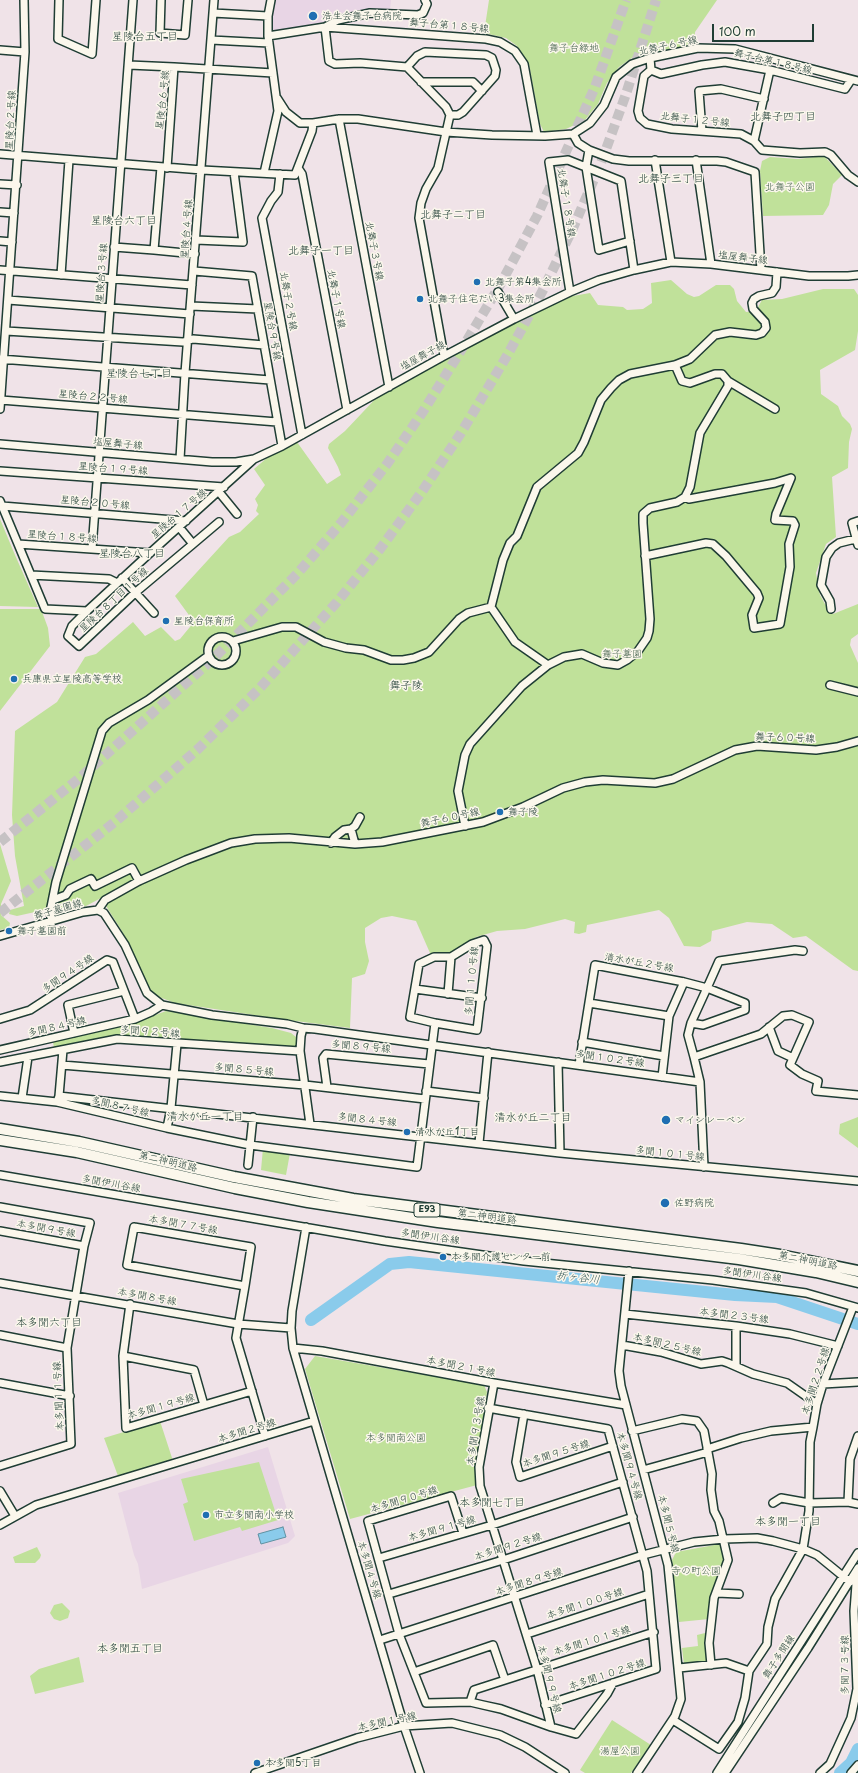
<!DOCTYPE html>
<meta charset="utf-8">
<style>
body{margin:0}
#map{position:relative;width:858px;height:1773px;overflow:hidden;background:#f0e3e8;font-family:"Playpen Sans",sans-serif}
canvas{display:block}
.scale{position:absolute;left:712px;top:24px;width:102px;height:18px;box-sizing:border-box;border:2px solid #1f3d34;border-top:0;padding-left:5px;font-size:12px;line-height:14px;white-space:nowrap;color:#1f3d34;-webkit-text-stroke:3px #fbf7ec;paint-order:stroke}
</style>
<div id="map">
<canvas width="858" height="1773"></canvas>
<div class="scale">100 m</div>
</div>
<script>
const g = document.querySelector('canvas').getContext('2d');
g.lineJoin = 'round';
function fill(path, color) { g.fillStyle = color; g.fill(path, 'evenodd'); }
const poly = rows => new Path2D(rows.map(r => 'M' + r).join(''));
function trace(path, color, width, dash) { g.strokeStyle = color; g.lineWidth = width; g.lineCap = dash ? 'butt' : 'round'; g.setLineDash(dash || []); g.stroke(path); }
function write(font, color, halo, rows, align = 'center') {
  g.font = font + ' "Playpen Sans","Klee One",sans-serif'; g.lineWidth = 3; g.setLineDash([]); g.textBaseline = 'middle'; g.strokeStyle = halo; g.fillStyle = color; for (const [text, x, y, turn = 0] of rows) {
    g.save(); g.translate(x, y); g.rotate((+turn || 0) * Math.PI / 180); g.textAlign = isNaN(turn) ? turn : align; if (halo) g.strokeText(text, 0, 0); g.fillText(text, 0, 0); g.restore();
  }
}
const built = poly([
 [275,0,391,0,390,11,374,11,275,32,272,30,271,20],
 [268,1447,295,1536,288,1543,142,1589,138,1564,134,1555,118,1493]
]);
const green = poly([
 [489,0,717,0,695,32,694,46,636,55,619,67,607,83,598,104,585,120,566,129,544,132,540,124,529,64,517,46,506,38,484,33],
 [824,156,842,175,833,184,829,205,823,215,763,216,760,171,762,161,770,157,798,159],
 [671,280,687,294,694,297,699,296,716,285,730,285,734,289,737,301,746,312,760,311,758,307,762,300,782,299,823,289,854,289,858,295,858,331,855,350,820,370,821,394,838,406,842,416,850,424,852,429,849,442,848,468,832,477,836,537,826,544,816,573,820,595,825,604,833,614,858,604,858,634,851,639,850,645,858,663,858,971,853,970,806,936,793,938,772,924,747,922,712,931,711,941,700,947,684,946,669,918,659,910,587,925,586,932,579,934,574,933,575,922,565,919,525,929,497,931,476,937,450,954,430,953,416,921,392,916,381,918,365,928,365,942,369,961,365,974,352,978,350,1028,280,1019,175,1003,159,997,151,991,123,933,101,898,86,906,57,913,44,910,17,916,9,914,10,910,24,906,15,856,12,815,15,731,57,702,85,657,96,654,133,622,145,636,161,627,175,641,180,639,194,622,175,596,229,537,240,532,259,514,256,511,258,505,255,499,265,485,254,469,268,457,297,442,327,484,341,475,338,467,328,448,329,444,345,431,379,395,550,304,567,297,590,293,598,305,623,307,627,310,643,309,652,303,651,283],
 [0,519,15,555,38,607,0,606],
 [0,609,41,609,48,628,50,646,0,711],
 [0,844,11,881,1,904,1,915,10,923,9,928,0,930],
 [166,1011,272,1028,291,1033,296,1037,297,1048,149,1038,54,1048,53,1042,131,1024],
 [858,1117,858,1148,839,1134,840,1124],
 [263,1148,290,1153,286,1175,261,1170],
 [315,1356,484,1385,487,1392,476,1472,477,1485,350,1519,305,1369],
 [160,1421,173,1461,118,1476,104,1438],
 [259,1462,278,1520,242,1531,240,1527,194,1541,183,1504,188,1502,181,1479],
 [720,1544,725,1563,712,1591,709,1619,679,1622,672,1560,676,1552],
 [37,1547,41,1555,40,1558,35,1563,15,1563,13,1557],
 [62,1603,70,1611,68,1618,60,1621,54,1619,50,1613,54,1605],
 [709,1632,710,1661,684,1665,682,1648,698,1646,697,1635],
 [79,1657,84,1682,35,1694,30,1676,39,1669],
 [612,1720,651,1745,631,1773,585,1773,580,1770]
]);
const water = poly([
 [283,1527,286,1537,261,1544,258,1534,283,1527]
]);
const river = poly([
 [311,1320,390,1264,409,1262,735,1295,777,1297,858,1324],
 [840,1773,851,1763,858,1749]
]);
const highwayTunnel = poly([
 [0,842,82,776,215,657,298,573,341,523,387,464,422,413,460,352,500,285,537,216,595,87,626,0],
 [0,913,116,821,198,749,259,689,337,602,380,549,421,493,461,433,508,354,543,290,573,228,601,163,626,94,656,0]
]);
const minor = poly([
 [59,0,58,39,92,54,96,0],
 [161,0,160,33,185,35,188,0],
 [425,0,427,4,423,13,418,15,370,13,338,20,325,27,329,61,335,64,360,63,407,67,446,107,450,115,438,168,426,189,421,203,419,218,444,356],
 [213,13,268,16],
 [268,36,325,27,486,39,500,42,515,51,524,64,537,135],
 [211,40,269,43],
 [0,50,25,52],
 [650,58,651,70,661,74,702,65,725,62,770,70,845,89,851,80],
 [129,65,174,67],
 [407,67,417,56,425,52,486,55,492,58,496,70,495,76,463,112,458,115,450,115],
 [651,70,644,76,638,111,640,118,647,124,672,129,741,134,754,141,762,150,800,153,825,152,831,155,848,175,858,182],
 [421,82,473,82,482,91],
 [277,98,286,112,300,123,313,123,339,119,358,119,446,132,492,135,545,136,573,134,590,123,604,105,616,77,632,64,650,58,698,48,735,49,858,81],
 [339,119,389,387],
 [702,131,699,91,721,89,764,99],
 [573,134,578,143,589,150,613,159,629,161,717,161,726,162,755,172,761,270],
 [754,141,770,70],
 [589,150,586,167,599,250,630,241],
 [0,154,202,170,295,175,312,131,313,123],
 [655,160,671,262],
 [696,160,711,264],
 [161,167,154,250,195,254],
 [167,168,174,67,273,73],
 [298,168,302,174,347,410],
 [264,173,278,111,268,36,268,16,271,0],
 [280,174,278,192,271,201,262,218,302,435],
 [0,184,17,185],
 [0,212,14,213],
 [196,240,243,242,234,172],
 [0,241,12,242],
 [114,247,154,250],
 [0,270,192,285],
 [194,271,252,276,282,446],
 [61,275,69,160],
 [498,292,514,319],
 [570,292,549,162,568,160,621,181,634,270],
 [8,300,190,314],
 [191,306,258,309],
 [6,331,183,342,193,339,264,345],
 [0,359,270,380],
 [728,381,775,409],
 [1,400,277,422],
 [0,409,25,52,24,0],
 [0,444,212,462,236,462,254,459,282,446,444,356,514,319,570,292,599,280,634,270,671,262,711,264,809,276,848,276,858,275],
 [180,459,185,373,214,0],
 [0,471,224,487],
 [219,492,237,514],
 [0,501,18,544,150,553],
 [2,506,186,521],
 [858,521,852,523,858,545],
 [179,527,193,544,136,592,79,646,68,636,72,626,87,611,150,553,254,459],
 [18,544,45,609,87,611],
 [193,544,219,522],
 [92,549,133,0],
 [645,556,706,543,713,544,726,556,757,593,759,598,752,615,754,628,780,624,790,567,789,544,795,525,793,521,775,520,776,514,791,478,775,483,689,499,685,497],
 [31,575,109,579,117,583],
 [122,578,154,613],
 [491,607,503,560,510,543,517,536,537,487,578,453,584,442,601,400,611,388,619,380,630,374,675,365,690,359,715,335,730,332,756,335,762,333,766,328,765,322,753,309,752,303,754,299,759,296,772,293,776,287,777,272],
 [491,607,515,642,548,665],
 [831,609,830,601,821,585,826,557,832,548,839,543,855,539],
 '208 651a14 14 0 1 1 28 0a14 14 0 1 1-28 0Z',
 [233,641,282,627,296,627,324,642,346,648,364,650,391,660,403,660,414,658,429,652,459,619,468,613,491,607],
 [830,685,858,692],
 [465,826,458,791,465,755,470,744,522,686,548,665,564,657,582,654,603,663,618,665,627,660,638,651,647,638,649,631,650,619,643,523,643,514,650,508,677,502,685,497,690,487,700,433,728,386,728,381,722,374,715,374,690,383,682,381,675,365],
 [351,829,355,844],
 [331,843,335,837,344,830,351,829,355,826,360,817],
 [53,900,66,895,70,889,91,879,95,886,132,868,139,881],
 [98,910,105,900,139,881,186,860,231,843,255,839,289,838,355,844,382,842,483,822,523,807,563,788,585,782,603,780,655,783,673,779,735,750,757,746,816,750,837,747,858,741],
 [98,910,104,913,125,945,147,993,162,1005,212,1015,287,1024,303,1028,315,1029,700,1082],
 [52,922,50,912,56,882,102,731,109,723,148,700,208,656],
 [0,936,83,912,98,910],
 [415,989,482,998],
 [448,994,451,957],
 [589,1003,669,1016],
 [0,1019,30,1010,107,960,113,962,135,1019],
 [691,1023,703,1025,745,1010,745,1003,707,988,691,1023,688,1035,694,1057],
 [769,1027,778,1051,793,1058],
 [303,1028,301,1036,300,1051,310,1124],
 [74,1033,68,1005,124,991],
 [582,1042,664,1056],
 [0,1050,135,1019,151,1012,162,1005],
 [0,1062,117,1039,300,1051],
 [558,1062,560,1153],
 [62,1065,305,1085,425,1099],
 [579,1065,595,965,684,982,707,988,719,961,795,950,803,951],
 [662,1077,669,1016,684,982],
 [327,1087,323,1058,326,1054,429,1064],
 [426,1091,484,1098],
 [0,1096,57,1102,59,1096,560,1153,858,1181],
 [59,1096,63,1050],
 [22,1098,28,1057],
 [57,1102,167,1128,250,1145,417,1167,435,1023,410,1017,419,964,434,957,451,957,472,944,484,940,487,946,477,1030,435,1023],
 [167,1128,171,1108,177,1044],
 [479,1143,488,1052],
 [248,1165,253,1117],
 [704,1167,700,1082,694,1057,761,1034,783,1016,792,1015,809,1022,790,1065,802,1074,818,1081,816,1091,858,1095],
 [0,1175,385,1241,524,1261,713,1280,806,1293,858,1308],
 [0,1207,90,1223,84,1246],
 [134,1227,251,1247,245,1286,127,1265,134,1227],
 [306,1227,292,1311,291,1328,293,1348,404,1726,420,1773],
 [0,1231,84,1246,67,1348,71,1444,0,1466],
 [629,1271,619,1371,621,1386,668,1565,681,1699,675,1716,637,1773],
 [0,1283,238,1324,291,1328],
 [245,1286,236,1338,265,1436],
 [130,1304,123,1356,126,1428,252,1391],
 [625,1314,736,1326,790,1334,838,1346],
 [0,1335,67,1348],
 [622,1345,661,1352,701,1364,722,1361,728,1363,753,1374,787,1383,817,1404],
 [293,1348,322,1351,494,1383,626,1405],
 [123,1356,194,1370,204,1405],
 [736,1366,736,1326],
 [0,1383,70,1396],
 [494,1383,479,1467,480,1486,537,1669,551,1727,576,1734,607,1694,613,1683],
 [823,1384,858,1382],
 [488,1408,608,1429,647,1571,656,1669,545,1705],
 [524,1414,516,1462,520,1477,613,1446],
 [632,1431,682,1419,697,1421,704,1431,712,1474,711,1490,714,1511,719,1521,728,1560,714,1598,709,1643,711,1665],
 [707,1449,741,1438,771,1431,813,1427,817,1404,823,1384,853,1307],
 [643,1470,708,1452],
 [0,1491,15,1516],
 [848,1502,850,1459,858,1436],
 [773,1503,781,1498,809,1503,848,1502,858,1504],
 [0,1525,36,1505,314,1421],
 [463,1533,451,1496,368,1521,399,1634,426,1703,470,1702,483,1705,501,1709,551,1727],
 [379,1558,492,1525,623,1482],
 [717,1593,739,1594],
 [389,1594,503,1560,633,1517],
 [527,1634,649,1594],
 [380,1640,643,1555,694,1542,724,1539,757,1538,773,1541,803,1549,817,1555,850,1582],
 [679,1668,726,1663,749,1671],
 [414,1672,493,1645,505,1680],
 [470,1702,474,1690,654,1632],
 [673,1720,719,1749,738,1722,745,1698,749,1671,767,1644,768,1627,775,1599,803,1549,809,1511,810,1442,813,1427],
 [255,1773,357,1738,404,1726,452,1723,500,1735,525,1747,565,1773],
 [717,1773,858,1553],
 [725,1773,808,1648,858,1568],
 [820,1773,830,1764,851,1718,857,1689,854,1611,857,1571],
 [851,1773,858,1765]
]);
const highway = poly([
 [0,1129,79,1142,234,1177,353,1199,741,1249,780,1255,858,1271],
 [0,1140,77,1152,235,1188,308,1202,438,1222,739,1259,816,1272,858,1282]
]);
const markers = [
 [313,16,5,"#1f6fb2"],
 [477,282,4,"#1f6fb2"],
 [420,299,4,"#1f6fb2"],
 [166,621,4,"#1f6fb2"],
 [14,679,4,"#1f6fb2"],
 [500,812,4,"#1f6fb2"],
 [9,931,4,"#1f6fb2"],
 [666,1120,5,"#1f6fb2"],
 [407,1132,4,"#1f6fb2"],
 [665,1203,5,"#1f6fb2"],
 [443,1257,4,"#1f6fb2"],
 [206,1515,4,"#1f6fb2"],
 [257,1763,4,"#1f6fb2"]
];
const shields = [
 [427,1210,26]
];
const shieldNames = [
 ["E93",427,1210]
];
const poiNames = [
 ["浩生会舞子台病院",322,16],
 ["北舞子第4集会所",485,282],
 ["北舞子住宅だい3集会所",428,299],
 ["星陵台保育所",174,621],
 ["兵庫県立星陵高等学校",22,679],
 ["舞子陵",508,812],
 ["舞子墓園前",17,931],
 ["マインレーベン",675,1120],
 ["清水が丘1丁目",415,1132],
 ["佐野病院",674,1203],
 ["本多聞介護センター前",451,1257],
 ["市立多聞南小学校",214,1515],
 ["本多聞5丁目",265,1763]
];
const streetNames = [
 ["舞子台第１８号線",449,26,5],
 ["北舞子６号線",668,46,-12],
 ["舞子台第１８号線",773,62,13],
 ["星陵台６号線",163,100,-84],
 ["星陵台２号線",11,120,-87],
 ["北舞子１２号線",695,120,6],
 ["北舞子１８号線",566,203,81],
 ["星陵台４号線",187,229,-86],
 ["北舞子３号線",374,251,79],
 ["塩屋舞子線",743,258,7],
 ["星陵台３号線",102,273,-86],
 ["北舞子１号線",336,299,79],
 ["北舞子２号線",288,301,80],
 ["星陵台９号線",272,331,80],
 ["塩屋舞子線",423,356,-29],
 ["星陵台２２号線",93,397,5],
 ["塩屋舞子線",118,444,5],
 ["星陵台１９号線",113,469,4],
 ["星陵台２０号線",95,503,5],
 ["星陵台１７号線",179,514,-41],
 ["星陵台１８号線",62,537,4],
 ["星陵台８丁目１号線",114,600,-43],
 ["舞子６０号線",785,738,2],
 ["舞子６０号線",450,818,-12],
 ["舞子墓園線",58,910,-16],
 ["清水が丘２号線",639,963,10],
 ["多聞９４号線",68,974,-34],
 ["多聞１１０号線",472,981,-85],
 ["多聞８４号線",57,1027,-13],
 ["多聞９２号線",150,1032,4],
 ["多聞８９号線",361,1047,5],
 ["多聞１０２号線",610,1059,8],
 ["多聞８５号線",244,1070,5],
 ["多聞８７号線",120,1107,13],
 ["多聞８４号線",367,1120,6],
 ["多聞１０１号線",670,1154,6],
 ["第二神明道路",168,1162,13],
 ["多聞伊川谷線",111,1184,10],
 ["第二神明道路",487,1217,7],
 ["本多聞７７号線",183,1225,10],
 ["本多聞９号線",46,1229,10],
 ["多聞伊川谷線",430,1237,8],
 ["第二神明道路",808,1261,11],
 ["多聞伊川谷線",752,1275,8],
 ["本多聞８号線",147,1297,10],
 ["本多聞２３号線",734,1316,7],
 ["本多聞２５号線",667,1345,13],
 ["本多聞２１号線",461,1367,11],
 ["本多聞２２号線",816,1381,-72],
 ["本多聞１１号線",59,1396,-93],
 ["本多聞１９号線",161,1407,-16],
 ["本多聞２号線",247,1431,-17],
 ["本多聞９３号線",476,1431,-81],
 ["本多聞９５号線",556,1454,-18],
 ["本多聞９４号線",629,1466,74],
 ["本多聞９０号線",404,1500,-17],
 ["本多聞５号線",668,1524,76],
 ["本多聞９１号線",442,1529,-16],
 ["本多聞９２号線",508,1547,-18],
 ["本多聞４号線",369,1570,73],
 ["本多聞８９号線",529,1582,-18],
 ["本多聞１００号線",585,1604,-18],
 ["本多聞１０１号線",592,1641,-17],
 ["舞子多聞線",779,1657,-57],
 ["多聞７３号線",845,1665,-90],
 ["本多聞１０２号線",607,1675,-18],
 ["本多聞９９号線",549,1679,76],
 ["本多聞１号線",387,1722,-12]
];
const parkNames = [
 ["舞子台緑地",574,48],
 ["北舞子公園",790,187],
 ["舞子墓園",622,654],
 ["本多聞南公園",396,1438],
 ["寺の町公園",696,1571],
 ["湯屋公園",620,1751]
];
const neighbourhoodNames = [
 ["星陵台五丁目",145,37],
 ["北舞子四丁目",783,117],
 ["北舞子三丁目",671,179],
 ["北舞子二丁目",453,215],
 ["星陵台六丁目",124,221],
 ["北舞子一丁目",321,251],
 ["星陵台七丁目",139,374],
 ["星陵台八丁目",132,554],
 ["舞子陵",406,686],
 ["清水が丘一丁目",205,1117],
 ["清水が丘二丁目",533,1118],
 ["本多聞六丁目",49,1323],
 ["本多聞七丁目",492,1503],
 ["本多聞一丁目",788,1522],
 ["本多聞五丁目",130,1649]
];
const waterNames = [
 ["折ヶ谷川",578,1278,6]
];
fill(built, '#e8d5e5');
fill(green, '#c0e19a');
fill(water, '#8acbeb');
trace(water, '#5f92a2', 1);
trace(river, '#8acbeb', 12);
trace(highwayTunnel, '#c6c2c4', 10, [10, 5]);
trace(minor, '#1f3d34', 10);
trace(highway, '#1f3d34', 13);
trace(minor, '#fbf7ec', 7);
trace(highway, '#fbf7ec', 10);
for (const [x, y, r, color] of markers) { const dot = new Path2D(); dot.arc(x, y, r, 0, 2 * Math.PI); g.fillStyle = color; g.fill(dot); trace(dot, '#fbf7ec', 1.5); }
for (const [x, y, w] of shields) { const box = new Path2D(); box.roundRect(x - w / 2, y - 7, w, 14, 3); g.fillStyle = '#fbf7ec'; g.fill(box); trace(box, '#1f3d34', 1); }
write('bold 9px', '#1f3d34', null, shieldNames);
write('10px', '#1f3d34', '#fbf7ec', poiNames, 'left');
write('10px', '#1f3d34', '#fbf7ec', streetNames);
write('10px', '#3f5e48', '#fbf7ec', parkNames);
write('11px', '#1f3d34', '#fbf7ec', neighbourhoodNames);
write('italic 11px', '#345959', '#fbf7ec', waterNames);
</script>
